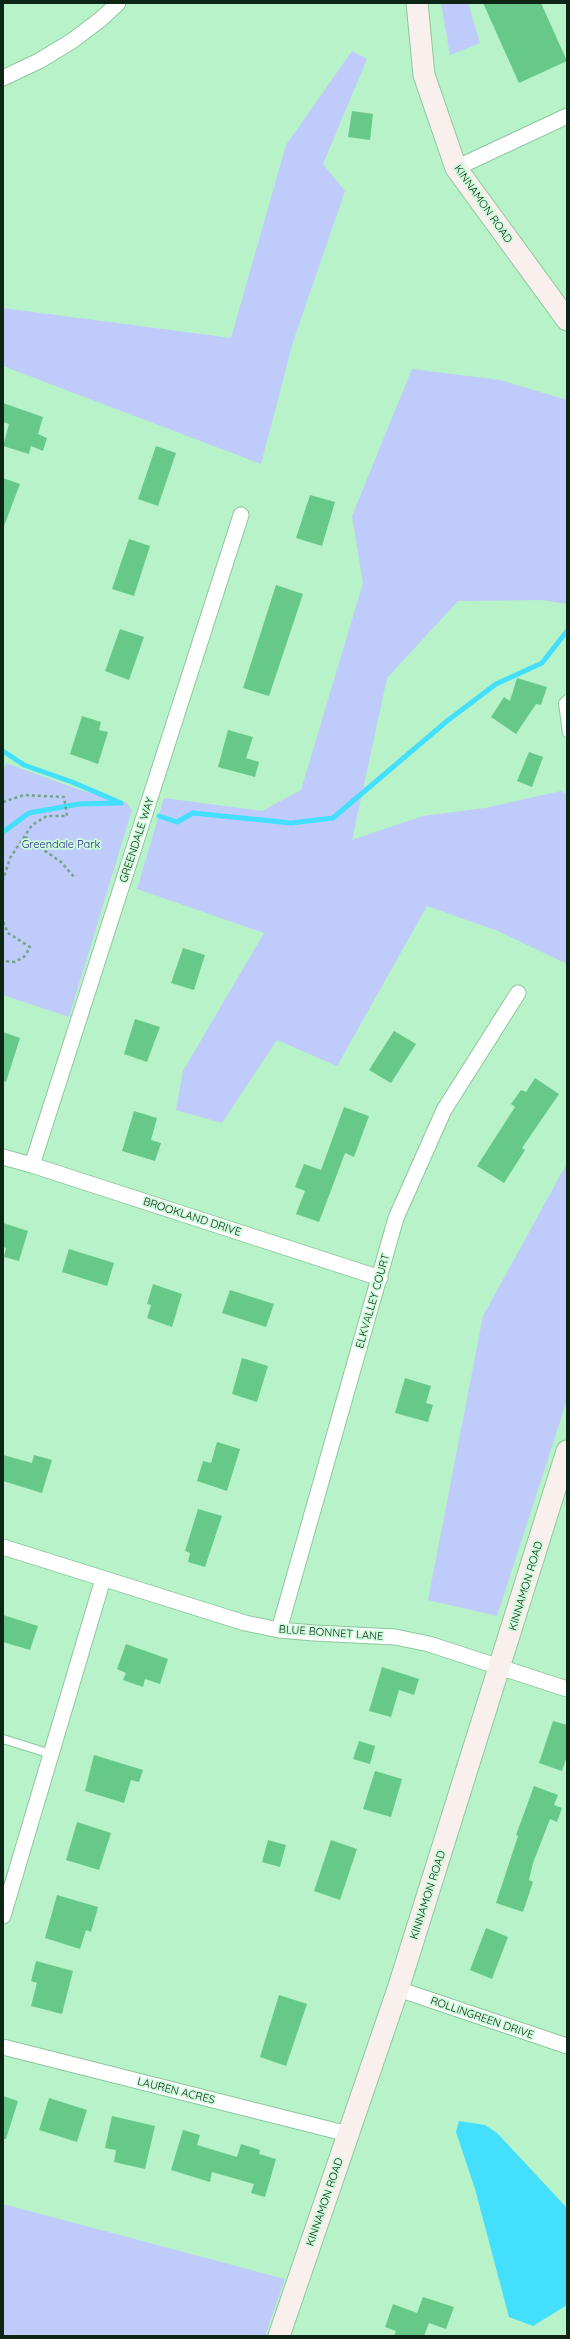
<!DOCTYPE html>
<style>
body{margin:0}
#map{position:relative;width:570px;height:2339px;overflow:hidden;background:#b7f2c8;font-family:Quicksand,sans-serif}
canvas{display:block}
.frame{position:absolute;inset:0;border:4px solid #0d2515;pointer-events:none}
</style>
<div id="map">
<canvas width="570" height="2339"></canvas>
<div class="frame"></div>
</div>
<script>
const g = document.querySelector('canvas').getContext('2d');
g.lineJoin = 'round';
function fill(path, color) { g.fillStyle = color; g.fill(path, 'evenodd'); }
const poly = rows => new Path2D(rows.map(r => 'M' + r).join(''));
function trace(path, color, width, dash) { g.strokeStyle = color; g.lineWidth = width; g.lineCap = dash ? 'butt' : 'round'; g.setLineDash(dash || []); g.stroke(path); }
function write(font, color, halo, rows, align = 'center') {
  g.font = font + ' Quicksand,sans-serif'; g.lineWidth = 3.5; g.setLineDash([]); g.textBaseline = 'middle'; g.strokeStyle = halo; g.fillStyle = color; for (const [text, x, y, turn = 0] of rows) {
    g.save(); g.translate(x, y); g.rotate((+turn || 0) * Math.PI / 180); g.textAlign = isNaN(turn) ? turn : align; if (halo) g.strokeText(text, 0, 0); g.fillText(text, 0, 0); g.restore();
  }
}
const green = poly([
 [441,3,468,3,480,43,450,55],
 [352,51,367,59,323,164,345,191,293,342,261,464,3,366,3,308,231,338,286,145],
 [412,369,500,380,567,400,567,604,541,600,458,601,387,678,352,840,423,816,485,808,561,791,567,794,567,964,498,931,427,906,337,1066,277,1040,222,1123,176,1110,183,1071,264,933,137,889,164,798,262,811,301,790,363,583,352,516],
 [6,763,80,790,126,802,132,810,69,1017,3,995,3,771],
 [567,1163,567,1400,497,1616,428,1600,483,1316],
 [3,2204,285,2279,265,2336,3,2336]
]);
const water = poly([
 [459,2121,485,2125,497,2133,567,2208,567,2305,533,2326,509,2317,475,2189,456,2132]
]);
const stream = poly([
 [3,751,24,765,72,782,121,803],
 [159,816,177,822,193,813,291,823,333,818,447,721,496,684,542,663,567,631],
 [3,832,29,813,79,804,118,803]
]);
const building = poly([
 [483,3,541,3,567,61,519,83],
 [352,111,373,114,370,140,348,137],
 [3,403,43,417,38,434,47,438,43,451,31,446,29,454,3,446,9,424,3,422],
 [156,446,176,453,158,506,138,499],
 [3,478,20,484,4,526,3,525],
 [310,495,335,502,322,546,296,538],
 [129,539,150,546,134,596,112,589],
 [276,585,303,594,269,696,243,688],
 [120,629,144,637,129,680,105,671],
 [517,678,547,687,541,705,536,704,516,734,491,717,504,697,510,701],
 [82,716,101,722,99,730,108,732,98,764,70,754],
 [228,730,253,737,246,758,259,762,255,777,218,767],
 [529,752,543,757,532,787,517,781],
 [183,948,205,955,194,990,171,983],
 [135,1019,160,1027,147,1062,124,1054],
 [394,1031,416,1044,391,1083,369,1070],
 [3,1032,20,1038,6,1082,3,1081],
 [535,1078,559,1094,522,1148,525,1150,504,1183,477,1166,515,1107,511,1104,521,1090,526,1092],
 [344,1107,369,1116,354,1157,345,1153,319,1222,296,1214,305,1191,295,1187,304,1164,321,1170],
 [134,1111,157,1118,151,1140,161,1143,155,1161,122,1151],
 [3,1223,28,1231,19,1261,4,1257,6,1248,3,1247],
 [69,1249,114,1263,107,1286,62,1272],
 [153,1284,182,1294,172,1327,147,1318,151,1305,147,1304],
 [230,1290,274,1304,266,1327,222,1313],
 [242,1358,268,1366,257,1402,232,1394],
 [405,1378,431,1386,426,1403,433,1405,428,1422,395,1413],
 [217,1442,240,1449,227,1491,197,1481,203,1461,211,1463],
 [3,1455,32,1463,34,1455,52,1460,42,1493,3,1481],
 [198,1509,222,1516,205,1567,188,1562,190,1553,185,1551],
 [3,1615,38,1626,30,1650,3,1642],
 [126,1644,168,1659,160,1684,145,1679,143,1687,123,1680,126,1673,117,1669],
 [382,1667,419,1679,414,1695,399,1690,391,1717,369,1711],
 [553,1721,567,1725,567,1756,562,1771,539,1763],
 [359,1741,375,1746,370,1764,353,1759],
 [94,1755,143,1770,139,1782,131,1780,124,1803,85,1791],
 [375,1771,402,1779,391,1817,363,1809],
 [534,1786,558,1795,554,1805,562,1808,557,1822,550,1819,533,1863,529,1880,533,1882,523,1912,496,1903,518,1836,516,1835],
 [77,1822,111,1833,99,1870,66,1860],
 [268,1840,286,1845,280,1867,262,1862],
 [331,1840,357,1849,340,1900,314,1891],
 [57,1895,98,1907,91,1932,86,1930,80,1949,45,1938],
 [486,1928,508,1937,492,1979,470,1970],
 [36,1961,73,1971,62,2014,31,2006,37,1983,31,1981],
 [279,1995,307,2004,286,2066,260,2057],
 [3,2096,18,2101,6,2139,3,2139],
 [49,2098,87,2110,77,2142,39,2130],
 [112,2116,155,2126,145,2169,114,2162,116,2150,105,2148],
 [183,2130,200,2135,197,2145,237,2157,241,2144,260,2150,259,2154,276,2159,265,2197,251,2193,254,2184,212,2172,210,2182,171,2170],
 [423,2297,454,2307,446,2329,429,2323,424,2336,394,2336,396,2331,385,2327,393,2304,417,2313]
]);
const path = poly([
 [3,802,24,795,64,797,67,816,47,816,32,825,10,858,3,880],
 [25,837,61,862,75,878],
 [3,922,8,933,30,947,25,956,15,962,3,961]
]);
const service = poly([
 [567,699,563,703,567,733],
 [3,1739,51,1754]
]);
const minor = poly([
 [3,78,39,61,72,41,101,19,118,3],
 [456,168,567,116],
 [3,1157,32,1165,380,1278],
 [32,1165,241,515],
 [3,1547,245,1623,279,1630,314,1633,395,1637,429,1644,567,1689],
 [279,1630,396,1218,444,1110,518,993],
 [3,1916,103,1579],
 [398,1989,567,2046],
 [3,2047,348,2134]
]);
const secondary = poly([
 [417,3,424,75,456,168,567,320],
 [279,2336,398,1989,567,1451]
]);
const streetNames = [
 ["KINNAMON ROAD",483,204,55],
 ["GREENDALE WAY",137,840,-72],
 ["BROOKLAND DRIVE",192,1217,18],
 ["ELKVALLEY COURT",373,1301,-74],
 ["KINNAMON ROAD",526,1586,-73],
 ["BLUE BONNET LANE",331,1633,4],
 ["KINNAMON ROAD",428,1895,-72],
 ["ROLLINGREEN DRIVE",482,2018,19],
 ["LAUREN ACRES",176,2091,14],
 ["KINNAMON ROAD",325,2202,-71]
];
const parkNames = [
 ["Greendale Park",61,845]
];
fill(green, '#bfcbfa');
fill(water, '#44dffd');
trace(stream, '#44dffd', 5);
fill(building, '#67c989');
trace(service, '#8dc79e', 10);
trace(minor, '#8dc79e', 17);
trace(secondary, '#8dc79e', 23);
trace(path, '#76a383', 2.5, [3, 3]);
trace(service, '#fff', 8);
trace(minor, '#fff', 15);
trace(secondary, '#f9f0ee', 21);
write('11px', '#0d2515', '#cdfcda', streetNames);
write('11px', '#26288c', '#cdfcda', parkNames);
</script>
